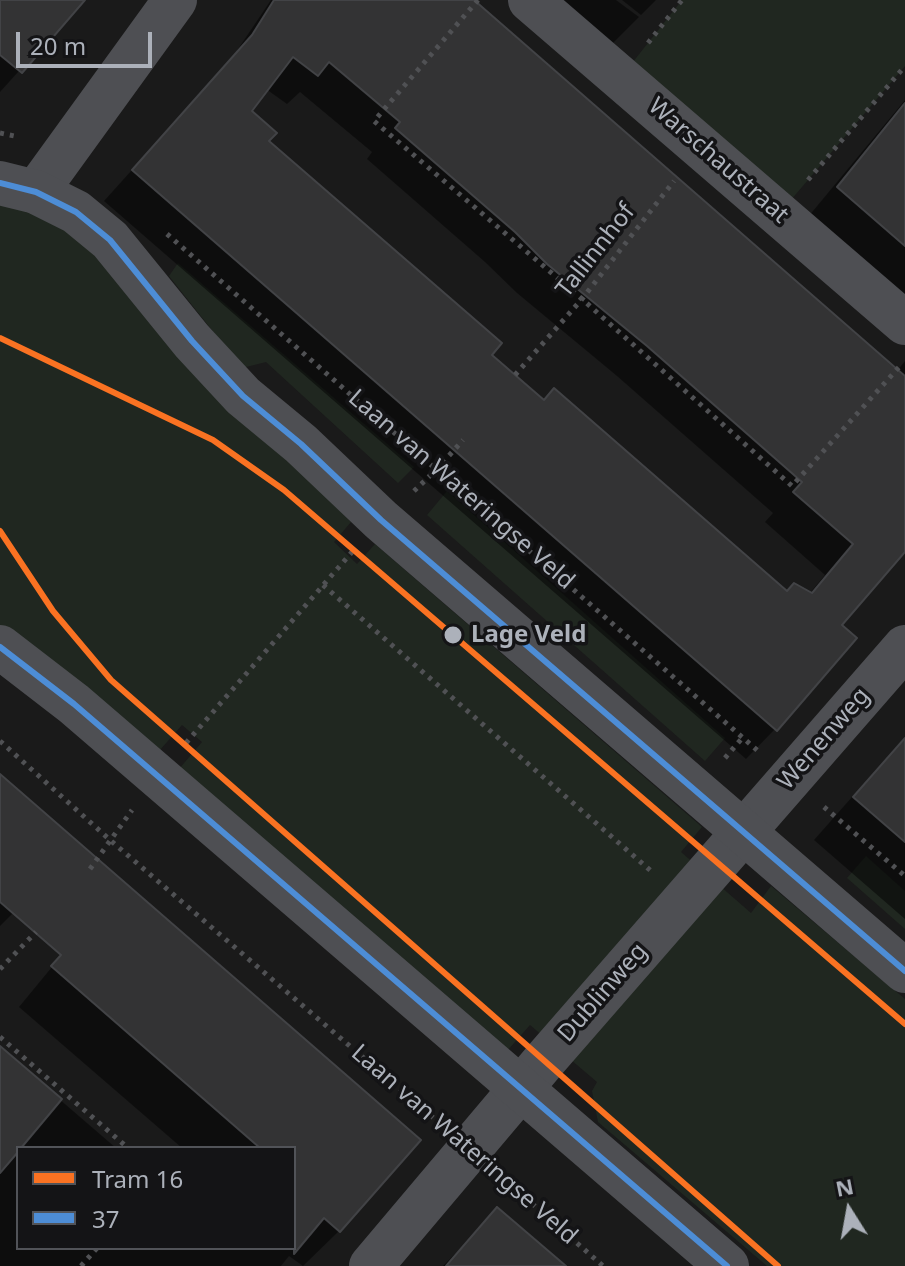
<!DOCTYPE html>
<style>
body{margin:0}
#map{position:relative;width:905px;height:1266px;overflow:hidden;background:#1a1a1a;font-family:"Noto Sans",sans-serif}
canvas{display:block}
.legend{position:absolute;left:16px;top:1146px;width:280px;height:104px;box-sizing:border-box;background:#141416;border:2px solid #515358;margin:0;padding:10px 14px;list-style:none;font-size:24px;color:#acb1ba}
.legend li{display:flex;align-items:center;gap:16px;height:40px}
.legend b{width:40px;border:2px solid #515358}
.north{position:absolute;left:809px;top:1170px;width:80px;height:80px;-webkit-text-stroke:6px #141416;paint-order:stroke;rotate:349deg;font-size:22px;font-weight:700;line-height:32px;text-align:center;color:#acb1ba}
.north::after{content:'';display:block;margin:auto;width:28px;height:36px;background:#acb1ba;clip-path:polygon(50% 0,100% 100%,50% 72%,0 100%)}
.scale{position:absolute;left:16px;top:32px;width:136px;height:36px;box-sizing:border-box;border:4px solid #acb1ba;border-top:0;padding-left:10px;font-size:24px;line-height:28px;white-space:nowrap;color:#acb1ba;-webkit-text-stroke:6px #141416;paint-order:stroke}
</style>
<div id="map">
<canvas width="905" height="1266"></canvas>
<ul class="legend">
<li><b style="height:10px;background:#fa7222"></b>Tram 16</li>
<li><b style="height:10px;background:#4d8dd6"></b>37</li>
</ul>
<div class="north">N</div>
<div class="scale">20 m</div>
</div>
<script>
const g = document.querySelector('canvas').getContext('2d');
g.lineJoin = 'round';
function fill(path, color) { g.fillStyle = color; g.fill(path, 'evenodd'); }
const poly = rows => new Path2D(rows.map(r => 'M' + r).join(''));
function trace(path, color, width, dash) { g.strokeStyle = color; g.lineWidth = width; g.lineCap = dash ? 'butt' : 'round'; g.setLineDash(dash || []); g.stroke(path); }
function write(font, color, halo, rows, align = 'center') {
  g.font = font + ' "Noto Sans",sans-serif'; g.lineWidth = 7; g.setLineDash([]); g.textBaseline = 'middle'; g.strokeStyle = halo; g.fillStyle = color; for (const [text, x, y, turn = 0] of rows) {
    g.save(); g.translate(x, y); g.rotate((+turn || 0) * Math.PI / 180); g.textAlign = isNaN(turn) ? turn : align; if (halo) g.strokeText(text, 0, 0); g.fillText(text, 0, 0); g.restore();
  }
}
const green = poly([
 [682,0,905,0,905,66,779,214,621,77],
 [0,198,74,230,351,522,334,542,357,564,375,544,702,827,681,852,751,913,771,886,905,999,905,1266,767,1266,598,1122,592,1091,597,1082,530,1025,507,1051,179,769,202,742,182,725,152,759,0,628],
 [178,263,414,467,398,483,266,362,242,368,169,276],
 [447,491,725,738,705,761,427,515],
 [866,856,905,891,905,929,847,878]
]);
const shadow = poly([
 [0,0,83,0,0,92],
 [271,0,471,0,897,371,905,361,905,549,839,625,775,729,746,759,104,201,230,61],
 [266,89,287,104,300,92,372,152,367,159,485,262,517,293,617,376,773,513,765,522,825,575,809,594,786,593,543,402,489,355,267,141,249,112],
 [558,0,616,0,639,17,610,46],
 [622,0,656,0,641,15],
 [905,100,905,302,808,217],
 [905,737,905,919,814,840],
 [0,776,13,913,0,926],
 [89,922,418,1140,339,1231,303,1266,289,1256,281,1266,0,1266,0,1048,116,1148,18,1148,18,1248,294,1248,294,1148,182,1148,19,1007],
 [498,1210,562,1266,443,1266]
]);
const building = poly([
 [0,0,85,0,22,73,0,55,0,0],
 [274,0,474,0,905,376,905,552,842,625,857,638,777,731,132,170,252,35,274,0],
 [293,57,318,76,329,62,400,122,395,128,515,232,547,264,647,346,802,482,793,492,853,544,812,593,794,583,787,591,554,388,544,400,492,355,502,343,269,141,277,133,252,111,293,57],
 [905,103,905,246,837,187,905,103],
 [905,738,905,842,853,797,905,738],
 [0,774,421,1140,340,1232,324,1218,294,1254,294,1148,260,1148,51,966,61,955,0,902,0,774],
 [0,1046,62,1099,21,1148,18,1148,18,1152,0,1173,0,1046],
 [497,1207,566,1266,446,1266,497,1207]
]);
const path = poly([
 [478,0,374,121,582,299,792,486,900,366],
 [648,43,682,0],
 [0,133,19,137],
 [808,180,905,66],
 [167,234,758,751],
 [515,375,582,299,674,181],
 [414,491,437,469,463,440],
 [323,585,651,871],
 [0,741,110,840,437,1121],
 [186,743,352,552],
 [725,758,743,737],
 [824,807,905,876],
 [90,869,132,810],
 [0,969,36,932],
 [0,1037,128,1148],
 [502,1177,603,1266],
 [81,1266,97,1248]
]);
const minor = poly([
 [530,0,905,323],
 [36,192,175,0],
 [371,1266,544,1061,905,647]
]);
const tertiary = poly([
 [0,183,36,192,76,212,110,240,192,341,243,396,301,444,381,520,905,971],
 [0,647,74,704,727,1266]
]);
const bus1 = poly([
 [0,183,36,192,76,212,110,240,192,341,243,396,301,444,381,520,905,971],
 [0,647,74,704,727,1266]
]);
const tram1 = poly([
 [0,338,213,440,284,490,905,1024],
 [0,531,53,611,111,680,778,1266]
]);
const markers = [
 [453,635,10,"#acb1ba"]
];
const streetNames = [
 ["Warschaustraat",718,161,41],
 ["Tallinnhof",596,251,-52],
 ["Laan van Wateringse Veld",461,490,41],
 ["Wenenweg",824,739,-49],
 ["Dublinweg",603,993,-49],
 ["Laan van Wateringse Veld",464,1145,41]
];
const stopNames = [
 ["Lage Veld",471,635]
];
fill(green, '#202720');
fill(shadow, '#0007');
fill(building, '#333334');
trace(building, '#424346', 2);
trace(path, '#505154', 5, [4, 6]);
trace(minor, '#4e4f53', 44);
trace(tertiary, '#4e4f53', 44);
trace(bus1, '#4d8dd6', 6);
trace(tram1, '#fa7222', 6);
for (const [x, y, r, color] of markers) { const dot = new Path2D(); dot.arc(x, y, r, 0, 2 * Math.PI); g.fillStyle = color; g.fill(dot); trace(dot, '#141416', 3); }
write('24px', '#acb1ba', '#141416', streetNames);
write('bold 24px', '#acb1ba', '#141416', stopNames, 'left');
</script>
